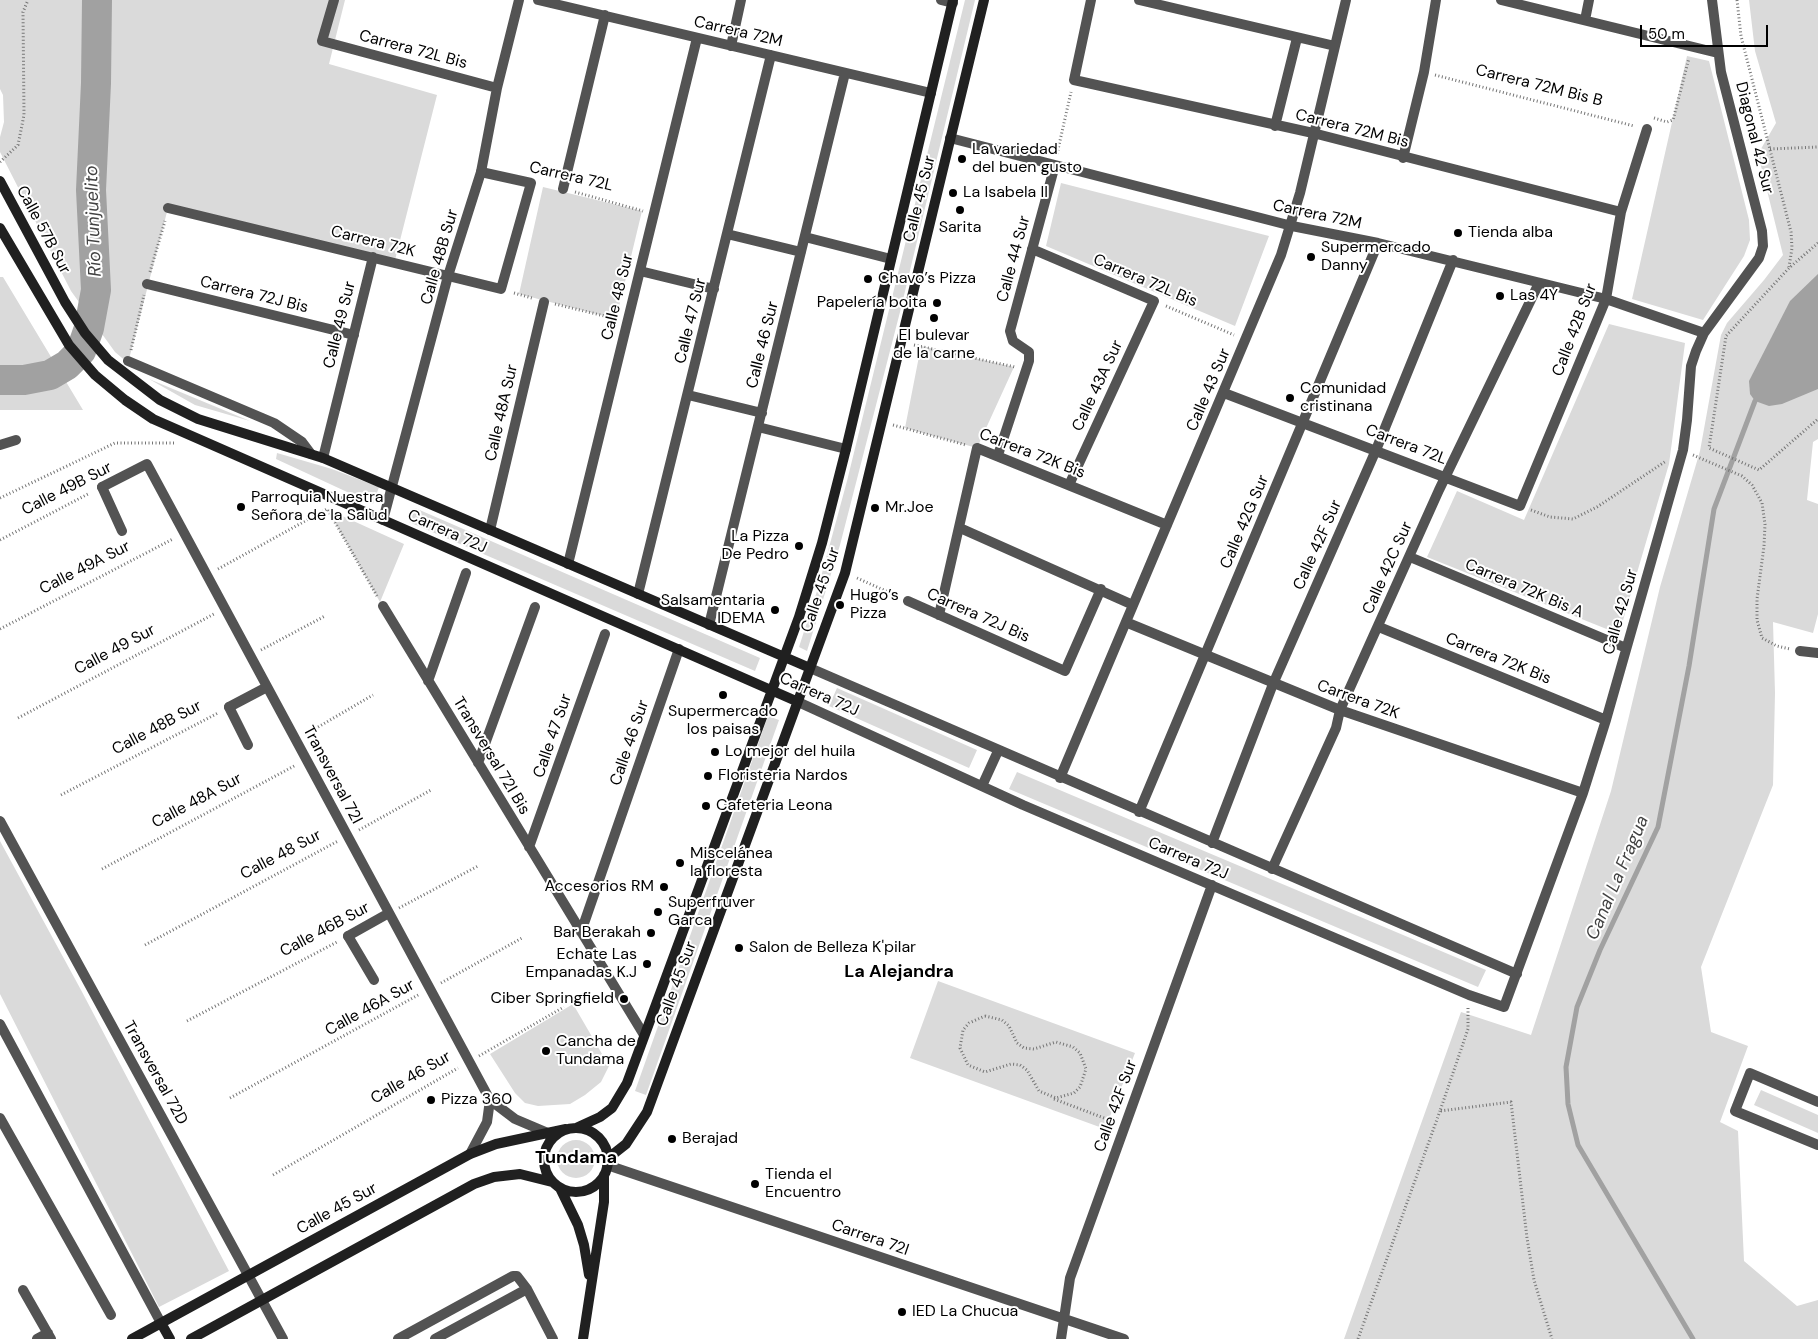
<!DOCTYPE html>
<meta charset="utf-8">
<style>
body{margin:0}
#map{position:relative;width:1818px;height:1339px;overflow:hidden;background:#fff;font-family:"DM Sans",sans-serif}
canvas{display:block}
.scale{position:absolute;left:1640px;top:25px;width:128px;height:22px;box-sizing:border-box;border:2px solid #000;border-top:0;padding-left:6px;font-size:15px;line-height:18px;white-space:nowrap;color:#000;-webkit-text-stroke:4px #fff;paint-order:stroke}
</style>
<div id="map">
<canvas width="1818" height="1339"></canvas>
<div class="scale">50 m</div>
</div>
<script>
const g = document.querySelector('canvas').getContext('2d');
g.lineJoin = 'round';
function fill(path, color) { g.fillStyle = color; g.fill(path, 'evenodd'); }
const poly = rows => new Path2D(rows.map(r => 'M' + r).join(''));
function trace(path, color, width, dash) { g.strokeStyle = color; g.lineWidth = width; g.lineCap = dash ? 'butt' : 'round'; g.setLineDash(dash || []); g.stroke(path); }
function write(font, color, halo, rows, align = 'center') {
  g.font = font + ' "DM Sans",sans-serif'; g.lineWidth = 4; g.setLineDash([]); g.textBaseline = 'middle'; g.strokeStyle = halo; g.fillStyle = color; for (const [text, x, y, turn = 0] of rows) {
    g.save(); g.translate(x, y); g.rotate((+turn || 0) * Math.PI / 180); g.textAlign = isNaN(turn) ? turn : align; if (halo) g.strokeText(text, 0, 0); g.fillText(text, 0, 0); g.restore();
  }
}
const green = poly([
 [0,0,345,0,329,64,437,95,395,260,168,208,128,363,115,352,71,291,0,152,0,137,4,122,3,95,0,89],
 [965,0,975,0,900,312,840,545,807,651,799,647,818,588,847,481],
 [1749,0,1818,0,1818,439,1813,442,1807,500,1818,504,1818,614,1813,633,1773,622,1775,693,1773,785,1701,967,1711,1032,1748,1046,1720,1122,1738,1131,1744,1261,1797,1306,1818,1300,1818,1339,1344,1339,1461,1012,1531,1035,1611,791,1660,587,1700,451,1721,335,1727,323,1764,280,1783,255,1758,154,1776,123,1755,51],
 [1687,56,1709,61,1749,220,1750,240,1744,256,1703,320,1632,299],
 [1061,183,1269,236,1235,326,1046,246],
 [543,187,642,211,616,319,519,294],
 [0,277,3,277,83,410,0,410],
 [1609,324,1685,343,1669,464,1619,634,1427,557,1457,491,1524,520],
 [921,346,1014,367,977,448,905,428],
 [149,379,250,421,195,405],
 [277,453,332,469,379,487,373,504,276,459],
 [415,508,760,658,755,671,409,522],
 [327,509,404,544,380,602],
 [837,688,977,750,969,768,829,706],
 [768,716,779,720,646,1095,635,1091],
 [1017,772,1486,970,1478,987,1009,789],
 [0,841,81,990,229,1271,159,1307,0,994],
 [938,981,1135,1053,1105,1129,910,1058],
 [573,1004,609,1066,601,1082,585,1095,570,1104,538,1106,525,1103,515,1093,490,1054],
 [1761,1090,1818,1115,1818,1133,1754,1105],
 '557 1159a19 19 0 1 1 38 0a19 19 0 1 1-38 0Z'
]);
const water = poly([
 [1818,274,1818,389,1782,404,1769,406,1755,401,1750,394,1749,381,1790,301]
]);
const stream = poly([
 [1693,1339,1578,1145,1568,1104,1566,1067,1577,1007,1600,950,1658,827,1689,666,1714,509,1755,401]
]);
const river = poly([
 [0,380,24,380,50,375,67,365,81,351,89,328,96,290,91,190,96,83,97,0]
]);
const path = poly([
 [1737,0,1741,36,1791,232,1792,248,1789,267],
 [1435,75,1634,126],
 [1654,118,1667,122,1673,120,1689,58],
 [1770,149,1818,147],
 [1057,154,1071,92],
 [0,162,18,145,24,115,23,12,28,0],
 [575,192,643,211],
 [1818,243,1789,268,1726,336,1709,448,1759,470,1818,419],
 [150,272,165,221],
 [514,293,532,298],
 [555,304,617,319],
 [1166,306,1234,335],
 [914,345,1015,367],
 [131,350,144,295],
 [893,425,966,445],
 [1693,455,1742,476,1752,485,1762,503,1765,524,1764,546,1757,599,1757,620,1762,638,1777,646,1790,649],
 [0,498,115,443,174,443],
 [328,510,377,596],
 [1531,510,1550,517,1573,519,1597,507,1666,461],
 [0,540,90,493],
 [218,569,327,509],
 [857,578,897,596],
 [0,629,173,539],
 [261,650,325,616],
 [18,718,214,614],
 [306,734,373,695],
 [61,795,218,713],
 [359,830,431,790],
 [102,869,296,765],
 [399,908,478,866],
 [145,945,338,841],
 [441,983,522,938],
 [1468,1008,1468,1029,1440,1111,1511,1102,1527,1238,1534,1280,1552,1339],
 [985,1016,1002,1020,1009,1026,1017,1043,1024,1048,1034,1049,1056,1042,1073,1047,1080,1053,1086,1069,1080,1087,1074,1093,1056,1098,1039,1091,1027,1070,1020,1065,1011,1064,985,1072,968,1065,960,1048,963,1030,969,1023,985,1016],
 [187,1021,337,942],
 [479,1056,564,1007],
 [230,1098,420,994],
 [1054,1099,1112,1121],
 [273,1175,458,1068],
 [1358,1339,1440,1111]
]);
const lane = poly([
 [448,276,501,289,531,183,481,172],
 [0,445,16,440],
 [102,487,122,531],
 [229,707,248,745],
 [348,936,374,980],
 [0,1118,111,1315],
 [23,1290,51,1339],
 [37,1339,48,1333],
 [398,1339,513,1276,517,1276,527,1289,553,1339],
 [435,1339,527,1289]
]);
const street = poly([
 [334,0,322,41,497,88],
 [538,0,931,93],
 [941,0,953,3],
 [1091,0,1074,80,1313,133,1621,212],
 [1139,0,1335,46],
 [1501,0,1718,53],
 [1585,20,1589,0],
 [731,46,741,0],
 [1275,126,1297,38],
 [950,138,1292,226,1378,243,1606,299,1704,333],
 [1403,158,1424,72,1436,0],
 [563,189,605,15],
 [168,208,448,276],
 [727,234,801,252],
 [805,237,891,259],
 [1032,249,1154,301,1069,485],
 [640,271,714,289],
 [147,284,354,335],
 [128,361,274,423,302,442,311,454],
 [1224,393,1520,506,1606,299,1621,212,1647,129],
 [688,395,762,413],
 [758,427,846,449],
 [998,455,1029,361,1029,352,1013,341,1010,331,1055,165],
 [323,458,373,257],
 [102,487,147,464,490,1100,515,1119,548,1133],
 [383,520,448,276,481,172,497,88,519,0],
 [960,528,1133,605],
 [490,530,544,302],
 [1410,557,1626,648],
 [568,564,697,38],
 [638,594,771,55],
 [908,601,1065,671,1101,589],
 [383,606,644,1035],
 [939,615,977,448,1167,525],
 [1128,623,1340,710,1583,793],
 [709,625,845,73],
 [1379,627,1606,720],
 [1800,651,1818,653],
 [810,668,1517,974],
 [428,681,466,573],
 [796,701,1023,805,1469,995,1504,1007,1583,793,1606,720,1683,450,1687,420,1691,366,1696,351,1704,333,1759,258,1763,246,1762,231,1721,72,1712,0],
 [229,707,267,687],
 [478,763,535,607],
 [1060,778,1281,255,1300,193,1346,0],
 [982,786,998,751],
 [1139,812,1378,243],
 [0,821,283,1339],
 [1212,843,1273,684,1376,450,1453,260],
 [529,847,605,634],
 [1272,869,1336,728,1340,710,1439,490,1539,283],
 [581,932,679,649],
 [348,936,389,913],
 [0,1024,161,1323],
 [1818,1102,1750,1073,1735,1111,1818,1145],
 [470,1154,487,1122,490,1100],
 [607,1165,1124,1339],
 [1061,1339,1070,1278,1212,885]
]);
const secondary = poly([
 [0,181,65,302,85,333,108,360,160,400,198,419,323,458,810,668],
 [0,228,69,345,95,375,125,400,153,419,796,701],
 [576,1128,600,1117,612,1108,627,1083,799,617,822,543,846,449,953,0],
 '544 1160a32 32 0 1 1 64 0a32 32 0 1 1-64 0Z',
 [607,1159,626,1144,647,1112,845,573,984,0],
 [560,1188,578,1225,584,1245,589,1275],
 [161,1323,170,1339],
 [132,1339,470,1154,496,1144,566,1129],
 [191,1339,474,1184,494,1177,520,1174,552,1182],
 [583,1339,604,1202,604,1175]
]);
const markers = [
 [962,159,5,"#000"],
 [953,193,5,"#000"],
 [960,210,5,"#000"],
 [1458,233,5,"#000"],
 [1311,257,5,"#000"],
 [868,279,5,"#000"],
 [1500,296,5,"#000"],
 [937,303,5,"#000"],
 [934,318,5,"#000"],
 [1290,398,5,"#000"],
 [241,507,5,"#000"],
 [875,508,5,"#000"],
 [799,546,5,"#000"],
 [840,605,5,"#000"],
 [775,610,5,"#000"],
 [723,695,5,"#000"],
 [715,752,5,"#000"],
 [708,776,5,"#000"],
 [706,806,5,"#000"],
 [680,863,5,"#000"],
 [664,887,5,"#000"],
 [658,912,5,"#000"],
 [651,933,5,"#000"],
 [739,948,5,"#000"],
 [647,964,5,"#000"],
 [624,999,5,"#000"],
 [546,1051,5,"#000"],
 [431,1100,5,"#000"],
 [672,1139,5,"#000"],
 [755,1184,5,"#000"],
 [902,1312,5,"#000"]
];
const streetNames = [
 ["Carrera 72M",738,32,13],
 ["Carrera 72L Bis",413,50,15],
 ["Carrera 72M Bis B",1539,86,14],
 ["Carrera 72M Bis",1352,129,14],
 ["Diagonal 42 Sur",1754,138,76],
 ["Carrera 72L",571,177,13],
 ["Calle 45 Sur",920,199,-76],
 ["Carrera 72M",1317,215,12],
 ["Calle 57B Sur",43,230,62],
 ["Carrera 72K",373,242,14],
 ["Calle 48B Sur",440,257,-74],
 ["Calle 44 Sur",1014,259,-75],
 ["Carrera 72L Bis",1145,281,23],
 ["Carrera 72J Bis",254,295,14],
 ["Calle 48 Sur",618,297,-76],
 ["Calle 47 Sur",691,321,-76],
 ["Calle 49 Sur",340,325,-76],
 ["Calle 42B Sur",1575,330,-69],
 ["Calle 46 Sur",763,345,-76],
 ["Calle 43A Sur",1098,386,-65],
 ["Calle 43 Sur",1209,390,-67],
 ["Calle 48A Sur",502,413,-77],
 ["Carrera 72L",1406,445,21],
 ["Carrera 72K Bis",1032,454,21],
 ["Calle 49B Sur",67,489,-27],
 ["Calle 42G Sur",1245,522,-67],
 ["Carrera 72J",447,532,24],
 ["Calle 42F Sur",1318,545,-66],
 ["Calle 49A Sur",85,568,-27],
 ["Calle 42C Sur",1388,568,-66],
 ["Carrera 72K Bis A",1524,589,23],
 ["Calle 45 Sur",821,590,-71],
 ["Calle 42 Sur",1621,612,-74],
 ["Carrera 72J Bis",978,616,24],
 ["Calle 49 Sur",115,650,-28],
 ["Carrera 72K Bis",1498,659,22],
 ["Carrera 72J",819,695,24],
 ["Carrera 72K",1358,700,20],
 ["Calle 48B Sur",157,728,-28],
 ["Calle 47 Sur",553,736,-71],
 ["Calle 46 Sur",630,743,-71],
 ["Transversal 72I Bis",491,756,59],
 ["Transversal 72I",332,775,62],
 ["Calle 48A Sur",197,801,-28],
 ["Calle 48 Sur",281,855,-28],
 ["Carrera 72J",1188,859,23],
 ["Calle 46B Sur",325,930,-28],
 ["Calle 45 Sur",677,984,-70],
 ["Calle 46A Sur",370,1008,-29],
 ["Transversal 72D",155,1073,61],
 ["Calle 46 Sur",411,1078,-30],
 ["Calle 42F Sur",1116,1106,-70],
 ["Calle 45 Sur",337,1209,-29],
 ["Carrera 72I",870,1238,19]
];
const poiNames = [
 ["La variedad",972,150],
 ["del buen gusto",972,168],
 ["La Isabela II",963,193],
 ["Sarita",960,228,"center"],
 ["Tienda alba",1468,233],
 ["Supermercado",1321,248],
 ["Danny",1321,266],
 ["Chavo’s Pizza",878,279],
 ["Las 4Y",1510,296],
 ["Papelería boita",927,303,"right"],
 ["El bulevar",934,336,"center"],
 ["de la carne",934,354,"center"],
 ["Comunidad",1300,389],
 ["cristinana",1300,407],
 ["Parroquia Nuestra",251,498],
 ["Señora de la Salud",251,516],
 ["Mr.Joe",885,508],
 ["La Pizza",789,537,"right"],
 ["De Pedro",789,555,"right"],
 ["Hugo’s",850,596],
 ["Pizza",850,614],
 ["Salsamentaria",765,601,"right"],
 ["IDEMA",765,619,"right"],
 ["Supermercado",723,712,"center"],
 ["los paisas",723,730,"center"],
 ["Lo mejor del huila",725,752],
 ["Floristeria Nardos",718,776],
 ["Cafeteria Leona",716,806],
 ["Miscelánea",690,854],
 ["la floresta",690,872],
 ["Accesorios RM",654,887,"right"],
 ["Superfruver",668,903],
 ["Garca",668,921],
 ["Bar Berakah",641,933,"right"],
 ["Salon de Belleza K'pilar",749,948],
 ["Echate Las",637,955,"right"],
 ["Empanadas K.J",637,973,"right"],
 ["Ciber Springfield",614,999,"right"],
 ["Cancha de",556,1042],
 ["Tundama",556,1060],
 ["Pizza 360",441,1100],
 ["Berajad",682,1139],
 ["Tienda el",765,1175],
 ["Encuentro",765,1193],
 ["IED La Chucua",912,1312]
];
const waterNames = [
 ["Río Tunjuelito",94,221,-92],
 ["Canal La Fragua",1618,878,-67]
];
const neighbourhoodNames = [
 ["La Alejandra",899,972],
 ["Tundama",576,1158]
];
fill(green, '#dadada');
fill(water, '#a1a1a1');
trace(stream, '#a1a1a1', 5);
trace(river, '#a1a1a1', 30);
trace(path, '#757575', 3, [1, 2.5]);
trace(lane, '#535353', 10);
trace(street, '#535353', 10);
trace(secondary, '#202020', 10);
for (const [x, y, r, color] of markers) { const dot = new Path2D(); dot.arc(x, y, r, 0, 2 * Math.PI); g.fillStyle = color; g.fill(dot); trace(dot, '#fff', 2); }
write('16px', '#000', '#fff', streetNames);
write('16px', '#000', '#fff', poiNames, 'left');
write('italic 18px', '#424242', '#fff', waterNames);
write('bold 18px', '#000', '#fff', neighbourhoodNames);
</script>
